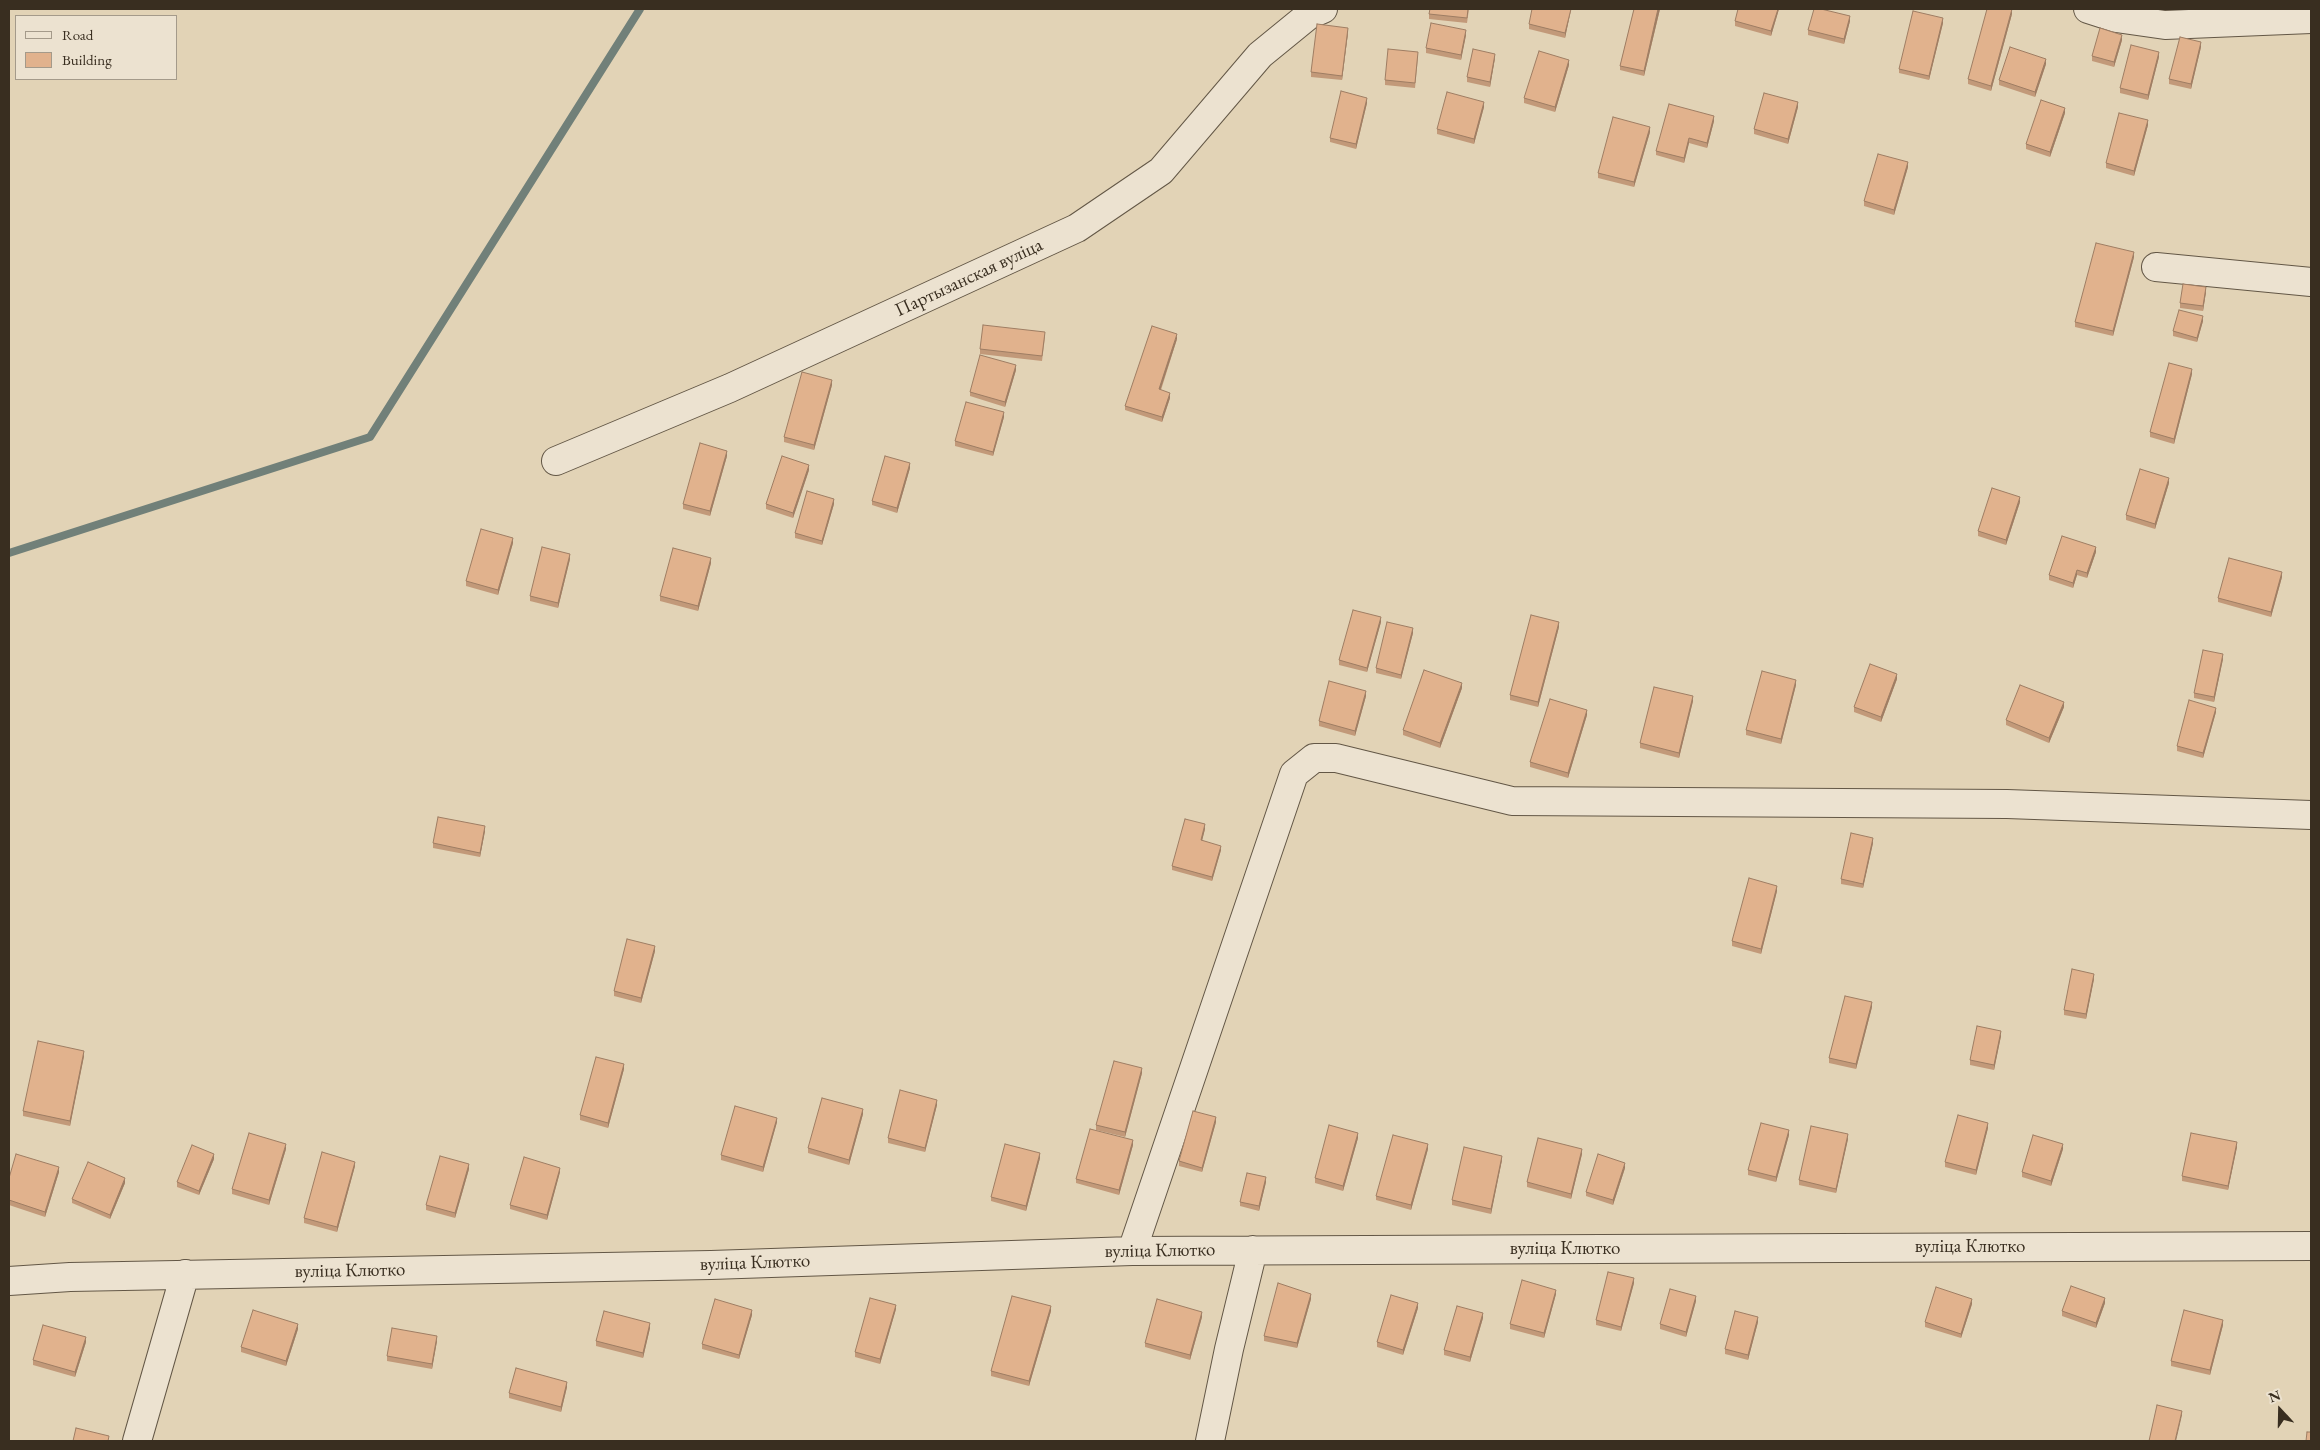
<!DOCTYPE html>
<meta charset="utf-8">
<style>
body{margin:0}
#map{position:relative;width:2320px;height:1450px;overflow:hidden;background:#e2d3b6;font-family:"EB Garamond",serif}
canvas{display:block}
.frame{position:absolute;inset:0;border:10px solid #392e20;pointer-events:none}
.legend{position:absolute;left:15px;top:15px;width:162px;height:65px;box-sizing:border-box;background:#ece2d0;border:1px solid #a49a8a;margin:0;padding:6px 9px;list-style:none;font-size:15px;color:#392e20}
.legend li{display:flex;align-items:center;gap:10px;height:25px}
.legend b{width:25px;border:1px solid #a49a8a}
.north{position:absolute;left:2255px;top:1385px;width:50px;height:50px;-webkit-text-stroke:4px #ece2d0;paint-order:stroke;rotate:339deg;font-size:14px;font-weight:700;line-height:20px;text-align:center;color:#392e20}
.north::after{content:'';display:block;margin:auto;width:18px;height:22px;background:#392e20;clip-path:polygon(50% 0,100% 100%,50% 72%,0 100%)}
</style>
<div id="map">
<canvas width="2320" height="1450"></canvas>
<div class="frame"></div>
<ul class="legend">
<li><b style="height:6px;background:#ece2d0"></b>Road</li>
<li><b style="height:14px;background:#e1b28d"></b>Building</li>
</ul>
<div class="north">N</div>
</div>
<script>
const g = document.querySelector('canvas').getContext('2d');
g.lineJoin = 'round';
const poly = rows => new Path2D(rows.map(r => 'M' + r).join(''));
function trace(path, color, width, dash) { g.strokeStyle = color; g.lineWidth = width; g.lineCap = dash ? 'butt' : 'round'; g.setLineDash(dash || []); g.stroke(path); }
function fill(path, color) { g.fillStyle = color; g.fill(path, 'evenodd'); }
function write(font, color, halo, rows, align = 'center') {
  g.font = font + ' "EB Garamond",serif'; g.lineWidth = 4; g.setLineDash([]); g.textBaseline = 'middle'; g.strokeStyle = halo; g.fillStyle = color; for (const [text, x, y, turn = 0] of rows) {
    g.save(); g.translate(x, y); g.rotate((+turn || 0) * Math.PI / 180); g.textAlign = isNaN(turn) ? turn : align; if (halo) g.strokeText(text, 0, 0); g.fillText(text, 0, 0); g.restore();
  }
}
const stream = poly([
 [9,553,370,437,640,9]
]);
const minor = poly([
 [2088,9,2116,18,2165,25,2311,19],
 [2156,267,2311,282],
 [556,461,730,388,1077,228,1161,171,1260,55,1309,15,1323,9],
 [1132,1251,1294,774,1314,758,1336,758,1512,801,2007,804,2311,815],
 [9,1281,70,1277,711,1265,1132,1251,2311,1246],
 [137,1441,185,1274],
 [1210,1441,1229,1349,1253,1250]
]);
const wall = poly([
 [1469,9,1467,23,1429,19,1429,14],
 [1571,9,1565,38,1529,29,1529,24],
 [1634,9,1660,9,1644,76,1620,70,1620,66],
 [1779,9,1771,36,1735,26,1735,21],
 [2012,14,1991,91,1968,84,1968,79],
 [1850,21,1844,44,1808,35,1808,30],
 [1943,23,1929,80,1899,73,1899,69],
 [1348,33,1342,80,1311,77,1311,72],
 [1466,35,1461,60,1426,53,1426,48],
 [2122,40,2114,67,2092,61,2092,56],
 [2201,47,2191,89,2169,84,2169,79],
 [1418,57,1415,88,1385,85,1385,80],
 [2159,57,2148,100,2120,93,2120,88],
 [1495,58,1490,87,1467,82,1467,77],
 [2046,64,2035,97,1999,85,1999,80],
 [1569,65,1555,112,1524,103,1524,98],
 [1367,103,1356,149,1330,142,1330,138],
 [1484,107,1474,144,1437,134,1437,129],
 [1798,107,1788,144,1754,134,1754,129],
 [2065,113,2050,157,2026,149,2026,144],
 [1714,121,1707,148,1689,143,1684,163,1656,155,1656,151],
 [2148,125,2134,176,2106,168,2106,163],
 [1650,132,1634,187,1598,178,1598,173],
 [1908,167,1894,215,1864,206,1864,201],
 [2134,257,2113,336,2075,327,2075,322],
 [2206,292,2203,311,2180,308,2180,303],
 [2203,321,2197,342,2173,336,2173,331],
 [1045,337,1042,361,980,354,980,349],
 [1177,339,1161,390,1170,398,1162,422,1125,410,1125,406],
 [1016,370,1005,407,970,396,970,392],
 [2192,374,2174,444,2150,437,2150,432],
 [832,385,814,450,784,442,784,437],
 [1004,417,993,456,955,446,955,441],
 [727,456,710,516,683,509,683,504],
 [910,468,897,513,872,505,872,501],
 [809,470,793,518,766,509,766,504],
 [2169,483,2155,529,2126,520,2126,515],
 [2020,502,2006,545,1978,536,1978,531],
 [834,504,822,545,795,538,795,533],
 [513,543,498,595,466,586,466,581],
 [2096,552,2087,578,2077,575,2073,588,2049,580,2049,575],
 [570,559,558,608,530,601,530,596],
 [711,563,698,611,660,601,660,596],
 [2282,577,2271,617,2218,602,2218,598],
 [1381,622,1367,672,1339,665,1339,660],
 [1559,627,1538,707,1510,700,1510,695],
 [1413,633,1401,679,1376,673,1376,668],
 [2223,659,2214,702,2194,698,2194,693],
 [1897,679,1881,722,1854,712,1854,707],
 [1796,685,1781,744,1746,735,1746,730],
 [1462,688,1440,748,1403,735,1403,730],
 [1366,696,1355,736,1319,726,1319,721],
 [1693,701,1679,758,1640,748,1640,743],
 [2064,707,2049,743,2006,725,2006,720],
 [2216,712,2203,758,2177,751,2177,746],
 [1587,715,1568,778,1530,767,1530,762],
 [1205,829,1202,840,1221,850,1212,881,1172,870,1172,866],
 [485,831,480,857,433,848,433,843],
 [1873,843,1863,888,1841,884,1841,879],
 [1777,891,1761,954,1732,946,1732,941],
 [655,951,641,1003,614,996,614,991],
 [2094,979,2086,1019,2064,1015,2064,1010],
 [1872,1007,1856,1069,1829,1063,1829,1058],
 [2001,1036,1994,1070,1970,1065,1970,1060],
 [84,1056,70,1126,23,1116,23,1111],
 [624,1069,608,1128,580,1120,580,1115],
 [1142,1073,1125,1137,1096,1130,1096,1125],
 [937,1105,925,1152,888,1143,888,1138],
 [863,1114,849,1165,808,1153,808,1148],
 [777,1122,763,1172,721,1160,721,1155],
 [1216,1122,1202,1172,1179,1166,1179,1161],
 [1988,1128,1976,1175,1945,1167,1945,1162],
 [1789,1135,1776,1182,1748,1175,1748,1170],
 [1358,1138,1343,1191,1315,1183,1315,1178],
 [1848,1139,1836,1193,1799,1185,1799,1180],
 [1133,1145,1119,1195,1076,1183,1076,1179],
 [2237,1147,2228,1190,2182,1181,2182,1176],
 [286,1149,269,1205,232,1194,232,1189],
 [1428,1149,1411,1210,1376,1200,1376,1196],
 [2063,1149,2051,1186,2022,1177,2022,1172],
 [1582,1154,1571,1199,1527,1187,1527,1182],
 [1040,1158,1026,1211,991,1201,991,1197],
 [214,1159,199,1195,177,1187,177,1182],
 [1502,1160,1491,1214,1452,1205,1452,1200],
 [355,1166,337,1232,304,1223,304,1218],
 [1625,1168,1613,1205,1586,1196,1586,1192],
 [469,1169,455,1218,426,1210,426,1205],
 [59,1172,45,1217,9,1205,9,1178],
 [560,1172,547,1220,510,1209,510,1205],
 [1266,1182,1259,1211,1240,1206,1240,1202],
 [125,1183,110,1219,72,1203,72,1199],
 [1634,1283,1621,1331,1596,1325,1596,1320],
 [1556,1294,1544,1338,1510,1329,1510,1324],
 [1311,1299,1297,1348,1264,1341,1264,1336],
 [1696,1301,1686,1337,1660,1329,1660,1324],
 [2105,1303,2096,1328,2062,1316,2062,1311],
 [1972,1304,1961,1338,1925,1327,1925,1322],
 [1418,1308,1403,1355,1377,1347,1377,1342],
 [896,1309,880,1364,855,1357,855,1352],
 [1051,1311,1029,1386,991,1376,991,1371],
 [752,1315,739,1359,702,1349,702,1344],
 [1202,1317,1190,1360,1145,1347,1145,1343],
 [1483,1318,1470,1362,1444,1355,1444,1350],
 [1758,1322,1748,1360,1725,1354,1725,1349],
 [2223,1325,2210,1375,2171,1366,2171,1361],
 [650,1328,643,1358,596,1346,596,1341],
 [298,1329,286,1366,241,1352,241,1347],
 [437,1341,432,1369,387,1361,387,1356],
 [86,1342,75,1377,33,1365,33,1360],
 [567,1387,561,1412,509,1398,509,1393]
]);
const shadedWall = poly([
 [1571,9,1571,10,1565,38,1565,33],
 [1658,9,1660,9,1644,76,1644,71],
 [1778,9,1779,9,1771,36,1771,31],
 [2012,9,2012,14,1991,91,1991,86],
 [1850,16,1850,21,1844,44,1844,39],
 [1943,18,1943,23,1929,80,1929,76],
 [1348,28,1348,33,1342,80,1342,76],
 [1466,30,1466,35,1461,60,1461,55],
 [2122,35,2122,40,2114,67,2114,62],
 [2201,42,2201,47,2191,89,2191,84],
 [2159,52,2159,57,2148,100,2148,95],
 [1495,54,1495,58,1490,87,1490,82],
 [2046,59,2046,64,2035,97,2035,92],
 [1569,60,1569,65,1555,112,1555,107],
 [1367,98,1367,103,1356,149,1356,144],
 [1484,102,1484,107,1474,144,1474,139],
 [1798,102,1798,107,1788,144,1788,139],
 [2065,108,2065,113,2050,157,2050,152],
 [1714,116,1714,121,1707,148,1707,143],
 [2148,120,2148,125,2134,176,2134,171],
 [1650,127,1650,132,1634,187,1634,182],
 [1689,138,1689,143,1684,163,1684,158],
 [1908,162,1908,167,1894,215,1894,210],
 [2134,252,2134,257,2113,336,2113,331],
 [2206,287,2206,292,2203,311,2203,306],
 [2203,316,2203,321,2197,342,2197,338],
 [1177,334,1177,339,1159,394,1159,389],
 [1016,365,1016,370,1005,407,1005,402],
 [2192,369,2192,374,2174,444,2174,439],
 [832,380,832,385,814,450,814,445],
 [1170,393,1170,398,1162,422,1162,417],
 [1004,412,1004,417,993,456,993,452],
 [727,451,727,456,710,516,710,511],
 [910,463,910,468,897,513,897,508],
 [809,465,809,470,793,518,793,513],
 [2169,478,2169,483,2155,529,2155,524],
 [2020,497,2020,502,2006,545,2006,540],
 [834,499,834,504,822,545,822,541],
 [513,538,513,543,498,595,498,590],
 [2096,547,2096,552,2087,578,2087,573],
 [570,554,570,559,558,608,558,603],
 [711,558,711,563,698,611,698,606],
 [2077,570,2077,575,2073,588,2073,583],
 [2282,572,2282,577,2271,617,2271,612],
 [1381,617,1381,622,1367,672,1367,668],
 [1559,622,1559,627,1538,707,1538,702],
 [1413,628,1413,633,1401,679,1401,675],
 [2223,654,2223,659,2214,702,2214,697],
 [1897,674,1897,679,1881,722,1881,717],
 [1796,680,1796,685,1781,744,1781,739],
 [1462,683,1462,688,1440,748,1440,743],
 [1366,691,1366,696,1355,736,1355,731],
 [1693,696,1693,701,1679,758,1679,753],
 [2064,702,2064,707,2049,743,2049,738],
 [2216,708,2216,712,2203,758,2203,753],
 [1587,710,1587,715,1568,778,1568,773],
 [1205,824,1205,829,1201,845,1201,840],
 [485,826,485,831,480,857,480,853],
 [1873,838,1873,843,1863,888,1863,884],
 [1221,846,1221,850,1212,881,1212,877],
 [1777,886,1777,891,1761,954,1761,949],
 [655,946,655,951,641,1003,641,998],
 [2094,974,2094,979,2086,1019,2086,1014],
 [1872,1002,1872,1007,1856,1069,1856,1064],
 [2001,1031,2001,1036,1994,1070,1994,1065],
 [84,1051,84,1056,70,1126,70,1121],
 [624,1064,624,1069,608,1128,608,1123],
 [1142,1068,1142,1073,1125,1137,1125,1132],
 [937,1100,937,1105,925,1152,925,1148],
 [863,1109,863,1114,849,1165,849,1160],
 [1216,1117,1216,1122,1202,1172,1202,1168],
 [777,1118,777,1122,763,1172,763,1167],
 [1988,1123,1988,1128,1976,1175,1976,1170],
 [1789,1130,1789,1135,1776,1182,1776,1177],
 [1358,1133,1358,1138,1343,1191,1343,1186],
 [1848,1134,1848,1139,1836,1193,1836,1189],
 [1133,1140,1133,1145,1119,1195,1119,1190],
 [2237,1142,2237,1147,2228,1190,2228,1186],
 [286,1144,286,1149,269,1205,269,1200],
 [1428,1144,1428,1149,1411,1210,1411,1205],
 [2063,1144,2063,1149,2051,1186,2051,1181],
 [1582,1149,1582,1154,1571,1199,1571,1194],
 [1040,1153,1040,1158,1026,1211,1026,1206],
 [214,1154,214,1159,199,1195,199,1191],
 [1502,1156,1502,1160,1491,1214,1491,1209],
 [355,1162,355,1166,337,1232,337,1227],
 [1625,1163,1625,1168,1613,1205,1613,1200],
 [469,1164,469,1169,455,1218,455,1213],
 [59,1167,59,1172,45,1217,45,1212],
 [560,1168,560,1172,547,1220,547,1215],
 [1266,1177,1266,1182,1259,1211,1259,1206],
 [125,1178,125,1183,110,1219,110,1215],
 [1634,1278,1634,1283,1621,1331,1621,1327],
 [1556,1290,1556,1294,1544,1338,1544,1333],
 [1311,1294,1311,1299,1297,1348,1297,1343],
 [1696,1296,1696,1301,1686,1337,1686,1332],
 [2105,1298,2105,1303,2096,1328,2096,1323],
 [1972,1299,1972,1304,1961,1338,1961,1334],
 [1418,1303,1418,1308,1403,1355,1403,1350],
 [896,1305,896,1309,880,1364,880,1359],
 [1051,1306,1051,1311,1029,1386,1029,1381],
 [752,1310,752,1315,739,1359,739,1355],
 [1202,1312,1202,1317,1190,1360,1190,1355],
 [1483,1313,1483,1318,1470,1362,1470,1357],
 [1758,1317,1758,1322,1748,1360,1748,1355],
 [2223,1320,2223,1325,2210,1375,2210,1370],
 [650,1323,650,1328,643,1358,643,1353],
 [298,1324,298,1329,286,1366,286,1361],
 [437,1336,437,1341,432,1369,432,1364],
 [86,1337,86,1342,75,1377,75,1372],
 [567,1382,567,1387,561,1412,561,1407],
 [2182,1411,2182,1415,2176,1441,2175,1441]
]);
const building = poly([
 [1430,9,1468,9,1467,18,1429,14,1430,9],
 [1532,9,1571,9,1565,33,1529,24,1532,9],
 [1634,9,1658,9,1644,71,1620,66,1634,9],
 [1738,9,1778,9,1771,31,1735,21,1738,9],
 [1814,9,1821,9,1850,16,1844,39,1808,30,1814,9],
 [1987,9,2012,9,1991,86,1968,79,1987,9],
 [1913,11,1943,18,1929,76,1899,69,1913,11],
 [1431,23,1466,30,1461,55,1426,48,1431,23],
 [1317,24,1348,28,1342,76,1311,72,1317,24],
 [2100,28,2122,35,2114,62,2092,56,2100,28],
 [2180,37,2201,42,2191,84,2169,79,2180,37],
 [2131,45,2159,52,2148,95,2120,88,2131,45],
 [2010,47,2046,59,2035,92,1999,80,2010,47],
 [1388,49,1418,52,1415,83,1385,80,1388,49],
 [1473,49,1495,54,1490,82,1467,77,1473,49],
 [1539,51,1569,60,1555,107,1524,98,1539,51],
 [1341,91,1367,98,1356,144,1330,138,1341,91],
 [1447,92,1484,102,1474,139,1437,129,1447,92],
 [1764,93,1798,102,1788,139,1754,129,1764,93],
 [2041,100,2065,108,2050,152,2026,144,2041,100],
 [1669,104,1714,116,1707,143,1689,138,1684,158,1656,151,1669,104],
 [2119,113,2148,120,2134,171,2106,163,2119,113],
 [1613,117,1650,127,1634,182,1598,173,1613,117],
 [1878,154,1908,162,1894,210,1864,201,1878,154],
 [2096,243,2134,252,2113,331,2075,322,2096,243],
 [2183,284,2206,287,2203,306,2180,303,2183,284],
 [2179,310,2203,316,2197,338,2173,331,2179,310],
 [983,325,1045,332,1042,356,980,349,983,325],
 [1152,326,1177,334,1159,389,1170,393,1162,417,1125,406,1152,326],
 [980,355,1016,365,1005,402,970,392,980,355],
 [2169,363,2192,369,2174,439,2150,432,2169,363],
 [802,372,832,380,814,445,784,437,802,372],
 [966,402,1004,412,993,452,955,441,966,402],
 [700,443,727,451,710,511,683,504,700,443],
 [782,456,809,465,793,513,766,504,782,456],
 [885,456,910,463,897,508,872,501,885,456],
 [2140,469,2169,478,2155,524,2126,515,2140,469],
 [1992,488,2020,497,2006,540,1978,531,1992,488],
 [807,491,834,499,822,541,795,533,807,491],
 [481,529,513,538,498,590,466,581,481,529],
 [2062,536,2096,547,2087,573,2077,570,2073,583,2049,575,2062,536],
 [542,547,570,554,558,603,530,596,542,547],
 [673,548,711,558,698,606,660,596,673,548],
 [2229,558,2282,572,2271,612,2218,598,2229,558],
 [1353,610,1381,617,1367,668,1339,660,1353,610],
 [1531,615,1559,622,1538,702,1510,695,1531,615],
 [1387,622,1413,628,1401,675,1376,668,1387,622],
 [2203,650,2223,654,2214,697,2194,693,2203,650],
 [1870,664,1897,674,1881,717,1854,707,1870,664],
 [1424,670,1462,683,1440,743,1403,730,1424,670],
 [1762,671,1796,680,1781,739,1746,730,1762,671],
 [1329,681,1366,691,1355,731,1319,721,1329,681],
 [2020,685,2064,702,2049,738,2006,720,2020,685],
 [1654,687,1693,696,1679,753,1640,743,1654,687],
 [1550,699,1587,710,1568,773,1530,762,1550,699],
 [2189,700,2216,708,2203,753,2177,746,2189,700],
 [438,817,485,826,480,853,433,843,438,817],
 [1185,819,1205,824,1201,840,1221,846,1212,877,1172,866,1185,819],
 [1851,833,1873,838,1863,884,1841,879,1851,833],
 [1749,878,1777,886,1761,949,1732,941,1749,878],
 [627,939,655,946,641,998,614,991,627,939],
 [2072,969,2094,974,2086,1014,2064,1010,2072,969],
 [1845,996,1872,1002,1856,1064,1829,1058,1845,996],
 [1977,1026,2001,1031,1994,1065,1970,1060,1977,1026],
 [38,1041,84,1051,70,1121,23,1111,38,1041],
 [596,1057,624,1064,608,1123,580,1115,596,1057],
 [1114,1061,1142,1068,1125,1132,1096,1125,1114,1061],
 [900,1090,937,1100,925,1148,888,1138,900,1090],
 [822,1098,863,1109,849,1160,808,1148,822,1098],
 [735,1106,777,1118,763,1167,721,1155,735,1106],
 [1193,1111,1216,1117,1202,1168,1179,1161,1193,1111],
 [1958,1115,1988,1123,1976,1170,1945,1162,1958,1115],
 [1761,1123,1789,1130,1776,1177,1748,1170,1761,1123],
 [1329,1125,1358,1133,1343,1186,1315,1178,1329,1125],
 [1811,1126,1848,1134,1836,1189,1799,1180,1811,1126],
 [1090,1129,1133,1140,1119,1190,1076,1179,1090,1129],
 [249,1133,286,1144,269,1200,232,1189,249,1133],
 [2191,1133,2237,1142,2228,1186,2182,1176,2191,1133],
 [1393,1135,1428,1144,1411,1205,1376,1196,1393,1135],
 [2033,1135,2063,1144,2051,1181,2022,1172,2033,1135],
 [1538,1138,1582,1149,1571,1194,1527,1182,1538,1138],
 [1005,1144,1040,1153,1026,1206,991,1197,1005,1144],
 [192,1145,214,1154,199,1191,177,1182,192,1145],
 [1464,1147,1502,1156,1491,1209,1452,1200,1464,1147],
 [322,1152,355,1162,337,1227,304,1218,322,1152],
 [16,1154,59,1167,45,1212,9,1200,9,1178,16,1154],
 [1598,1154,1625,1163,1613,1200,1586,1192,1598,1154],
 [440,1156,469,1164,455,1213,426,1205,440,1156],
 [524,1157,560,1168,547,1215,510,1205,524,1157],
 [88,1162,125,1178,110,1215,72,1199,88,1162],
 [1247,1173,1266,1177,1259,1206,1240,1202,1247,1173],
 [1608,1272,1634,1278,1621,1327,1596,1320,1608,1272],
 [1522,1280,1556,1290,1544,1333,1510,1324,1522,1280],
 [1278,1283,1311,1294,1297,1343,1264,1336,1278,1283],
 [2071,1286,2105,1298,2096,1323,2062,1311,2071,1286],
 [1936,1287,1972,1299,1961,1334,1925,1322,1936,1287],
 [1670,1289,1696,1296,1686,1332,1660,1324,1670,1289],
 [1391,1295,1418,1303,1403,1350,1377,1342,1391,1295],
 [1012,1296,1051,1306,1029,1381,991,1371,1012,1296],
 [870,1298,896,1305,880,1359,855,1352,870,1298],
 [715,1299,752,1310,739,1355,702,1344,715,1299],
 [1157,1299,1202,1312,1190,1355,1145,1343,1157,1299],
 [1457,1306,1483,1313,1470,1357,1444,1350,1457,1306],
 [253,1310,298,1324,286,1361,241,1347,253,1310],
 [2184,1310,2223,1320,2210,1370,2171,1361,2184,1310],
 [604,1311,650,1323,643,1353,596,1341,604,1311],
 [1735,1311,1758,1317,1748,1355,1725,1349,1735,1311],
 [43,1325,86,1337,75,1372,33,1360,43,1325],
 [392,1328,437,1336,432,1364,387,1356,392,1328],
 [516,1368,567,1382,561,1407,509,1393,516,1368],
 [2157,1405,2182,1411,2175,1441,2149,1441,2157,1405],
 [76,1428,109,1436,108,1441,73,1441,76,1428],
 [2307,1432,2311,1432,2311,1441,2306,1441,2307,1432]
]);
const streetNames = [
 ["Партызанская вуліца",969,278,-25],
 ["вуліца Клютко",1970,1247],
 ["вуліца Клютко",1565,1249],
 ["вуліца Клютко",1160,1251,-1],
 ["вуліца Клютко",755,1263,-2],
 ["вуліца Клютко",350,1271,-1]
];
trace(stream, '#718079', 8);
trace(minor, '#635746', 30);
trace(minor, '#ece2d0', 28);
fill(wall, '#c29979');
fill(shadedWall, '#9e7d63');
fill(building, '#e1b28d');
trace(building, '#9e7d63', 1);
write('19px', '#392e20', '#ece2d0', streetNames);
</script>
